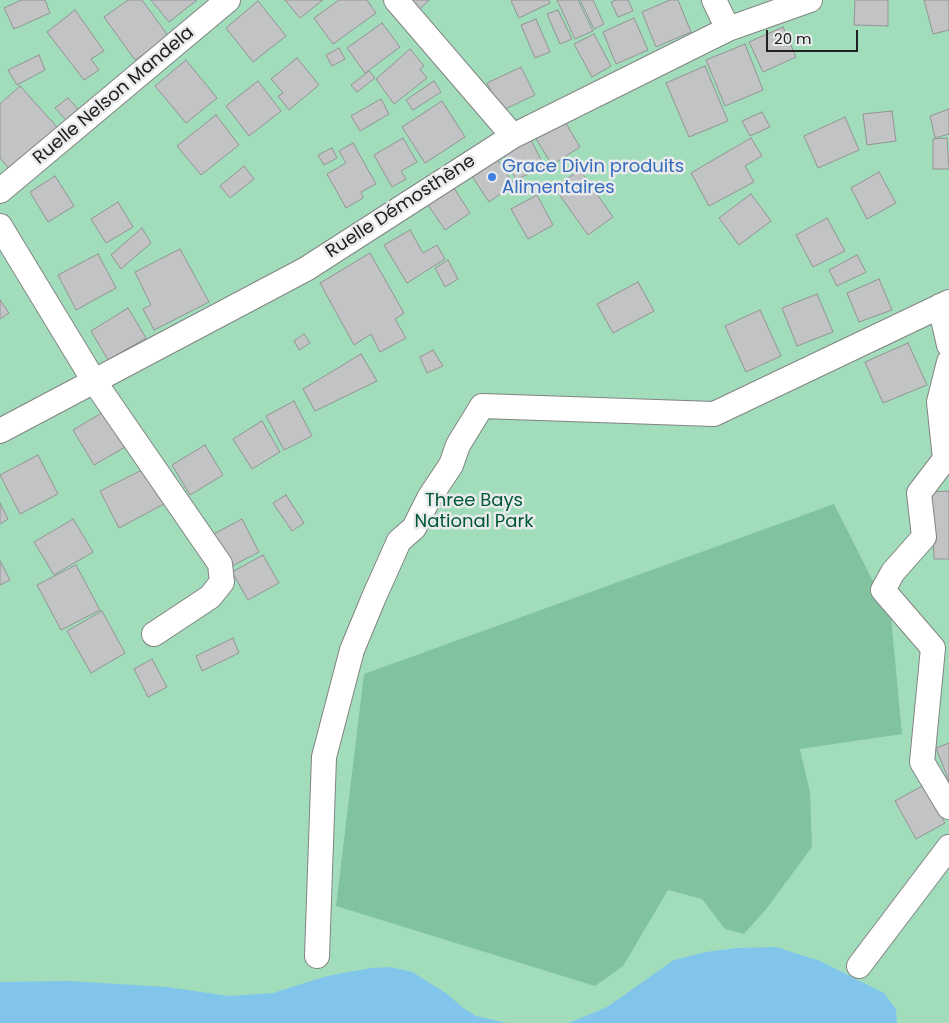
<!DOCTYPE html>
<meta charset="utf-8">
<style>
body{margin:0}
#map{position:relative;width:949px;height:1023px;overflow:hidden;background:#e8eaeb;font-family:Poppins,sans-serif}
canvas{display:block}
.scale{position:absolute;left:766px;top:30px;width:92px;height:22px;box-sizing:border-box;border:2px solid #212122;border-top:0;padding-left:6px;font-size:15px;line-height:18px;white-space:nowrap;color:#212122;-webkit-text-stroke:4px #e8eaeb;paint-order:stroke}
</style>
<div id="map">
<canvas width="949" height="1023"></canvas>
<div class="scale">20 m</div>
</div>
<script>
const g = document.querySelector('canvas').getContext('2d');
g.lineJoin = 'round';
function fill(path, color) { g.fillStyle = color; g.fill(path, 'evenodd'); }
const poly = rows => new Path2D(rows.map(r => 'M' + r).join(''));
function trace(path, color, width, dash) { g.strokeStyle = color; g.lineWidth = width; g.lineCap = dash ? 'butt' : 'round'; g.setLineDash(dash || []); g.stroke(path); }
function write(font, color, halo, rows, align = 'center') {
  g.font = font + ' Poppins,sans-serif'; g.lineWidth = 5; g.setLineDash([]); g.textBaseline = 'middle'; g.strokeStyle = halo; g.fillStyle = color; for (const [text, x, y, turn = 0] of rows) {
    g.save(); g.translate(x, y); g.rotate((+turn || 0) * Math.PI / 180); g.textAlign = isNaN(turn) ? turn : align; if (halo) g.strokeText(text, 0, 0); g.fillText(text, 0, 0); g.restore();
  }
}
const green = poly([
 [0,0,949,0,949,1023,0,1023]
]);
const forest = poly([
 [834,504,891,617,902,734,800,749,810,792,812,847,767,908,744,934,725,929,702,899,668,890,623,966,595,986,336,906,364,674]
]);
const water = poly([
 [776,947,820,961,884,993,896,1009,897,1023,569,1023,607,1007,674,960,706,952,737,948],
 [391,967,412,972,446,993,462,1007,476,1016,507,1023,0,1023,0,982,69,981,167,987,229,996,273,993,327,976,371,968]
]);
const building = poly([
 [21,0,45,0,50,13,14,29,4,8,21,0],
 [128,0,142,0,169,37,135,60,104,17,128,0],
 [151,0,197,0,169,22,151,0],
 [285,0,323,0,300,18,285,0],
 [339,0,367,0,376,13,333,44,314,18,339,0],
 [409,0,429,0,418,11,409,0],
 [513,0,549,0,550,3,519,18,511,1,513,0],
 [557,0,578,0,593,31,575,39,557,0],
 [580,0,593,0,604,24,594,29,580,0],
 [616,0,628,0,633,11,618,17,611,2,616,0],
 [670,0,678,0,691,32,656,47,642,12,670,0],
 [855,0,888,0,888,26,854,25,855,0],
 [924,0,949,0,949,30,933,34,924,0],
 [258,1,286,36,253,62,226,28,258,1],
 [75,10,104,51,91,59,99,70,84,80,47,32,75,10],
 [558,10,572,39,560,44,547,14,558,10],
 [634,18,648,50,616,64,603,32,634,18],
 [536,19,550,52,535,58,521,25,536,19],
 [382,23,400,47,365,73,347,48,382,23],
 [783,27,796,57,763,72,749,42,783,27],
 [594,34,611,66,592,77,574,44,594,34],
 [745,44,763,90,725,106,706,60,745,44],
 [339,48,345,59,332,66,326,55,339,48],
 [410,49,424,66,420,69,427,78,394,104,376,79,410,49],
 [39,55,45,70,17,85,8,70,39,55],
 [297,58,319,85,289,110,278,96,283,93,271,79,297,58],
 [186,60,217,98,186,123,155,86,186,60],
 [705,66,728,121,689,137,666,83,705,66],
 [521,67,535,95,501,111,487,83,521,67],
 [369,71,375,78,357,92,351,85,369,71],
 [258,81,281,111,249,136,226,106,258,81],
 [434,81,441,92,413,110,406,100,434,81],
 [20,86,58,128,10,170,0,158,0,104,20,86],
 [68,98,78,109,66,120,55,108,68,98],
 [381,99,389,114,360,131,351,116,381,99],
 [442,101,465,137,425,163,402,127,442,101],
 [949,109,949,134,935,138,930,116,949,109],
 [892,111,896,141,867,145,863,114,892,111],
 [762,112,770,127,750,136,742,121,762,112],
 [216,115,239,145,201,175,177,146,216,115],
 [845,117,859,150,818,168,804,136,845,117],
 [564,120,580,147,552,165,535,137,564,120],
 [403,138,417,162,401,171,406,179,392,187,374,155,403,138],
 [530,138,544,166,516,180,502,152,530,138],
 [751,138,762,156,745,166,754,182,709,206,691,173,751,138],
 [947,138,949,169,933,169,933,139,947,138],
 [353,143,376,184,361,192,363,198,346,208,327,174,346,163,339,151,353,143],
 [332,148,337,158,324,165,318,155,332,148],
 [497,159,514,184,489,202,472,176,497,159],
 [244,166,254,179,230,198,220,186,244,166],
 [580,170,613,217,588,235,554,187,580,170],
 [879,172,896,203,867,219,851,188,879,172],
 [55,176,74,206,48,222,30,192,55,176],
 [454,188,470,213,445,230,428,205,454,188],
 [751,194,771,221,739,245,719,218,751,194],
 [537,195,553,225,528,239,511,209,537,195],
 [118,202,133,227,106,243,91,219,118,202],
 [827,218,845,251,813,267,796,235,827,218],
 [142,228,151,243,121,269,111,255,142,228],
 [410,230,423,253,437,245,445,259,407,283,384,245,410,230],
 [180,249,209,302,154,330,143,309,151,305,135,272,180,249],
 [370,253,404,313,395,319,406,338,380,352,371,334,354,345,320,283,370,253],
 [98,254,116,288,76,310,58,275,98,254],
 [857,255,866,272,837,286,829,270,857,255],
 [448,260,458,279,445,287,435,268,448,260],
 [879,279,892,310,859,322,847,293,879,279],
 [638,282,654,311,613,333,597,304,638,282],
 [817,294,833,332,797,346,782,308,817,294],
 [0,300,9,313,0,319,0,300],
 [128,308,146,338,108,360,91,331,128,308],
 [760,310,781,356,746,372,725,326,760,310],
 [304,334,310,343,299,350,294,341,304,334],
 [908,343,927,385,883,403,865,362,908,343],
 [433,350,443,366,427,373,420,357,433,350],
 [361,354,377,381,315,411,303,389,361,354],
 [294,401,312,436,284,450,266,416,294,401],
 [105,411,127,446,94,465,73,430,105,411],
 [262,421,280,452,252,469,233,439,262,421],
 [205,445,223,475,190,495,172,465,205,445],
 [38,455,58,494,20,514,0,475,38,455],
 [146,468,164,504,119,528,100,491,146,468],
 [949,491,949,559,934,559,931,492,949,491],
 [286,495,304,523,292,531,273,503,286,495],
 [0,503,8,519,0,524,0,503],
 [73,519,93,552,54,575,34,542,73,519],
 [242,519,259,552,228,568,210,536,242,519],
 [263,555,279,583,248,600,232,572,263,555],
 [0,561,10,580,0,585,0,561],
 [76,565,100,610,61,630,37,585,76,565],
 [102,611,125,653,91,673,67,631,102,611],
 [233,638,239,653,202,671,196,656,233,638],
 [152,659,167,687,148,697,134,669,152,659],
 [949,743,949,781,936,748,949,743],
 [924,785,945,823,916,839,895,801,924,785]
]);
const street = poly([
 [396,0,513,136],
 [714,0,728,29],
 [0,191,228,0],
 [0,226,94,381,220,564,222,582,210,597,154,634],
 [940,306,949,345],
 [949,362,939,402,945,459,919,493,924,537,893,572,883,590,933,648,922,762,949,807],
 [0,431,306,269,513,136,728,29,810,0],
 [317,956,324,757,352,650,374,597,399,541,414,528,429,498,451,465,458,445,482,406,714,414,949,302],
 [859,966,949,847]
]);
const markers = [
 [492,177,5,"#3f7fe0"]
];
const streetNames = [
 ["Ruelle Nelson Mandela",114,96,-40],
 ["Ruelle Démosthène",401,207,-33]
];
const shopNames = [
 ["Grace Divin produits",502,167],
 ["Alimentaires",502,188]
];
const parkNames = [
 ["Three Bays",474,501],
 ["National Park",474,522]
];
fill(green, '#a2ddbb');
fill(forest, '#80c39e');
fill(water, '#81c6ea');
fill(building, '#c2c3c4');
trace(building, '#939495', 1);
trace(street, '#828384', 26);
trace(street, '#fff', 24);
for (const [x, y, r, color] of markers) { const dot = new Path2D(); dot.arc(x, y, r, 0, 2 * Math.PI); g.fillStyle = color; g.fill(dot); trace(dot, '#e8eaeb', 2); }
write('18px', '#212122', '#e8eaeb', streetNames);
write('18px', '#366cbe', '#e8eaeb', shopNames, 'left');
write('18px', '#005836', '#e8eaeb', parkNames);
</script>
